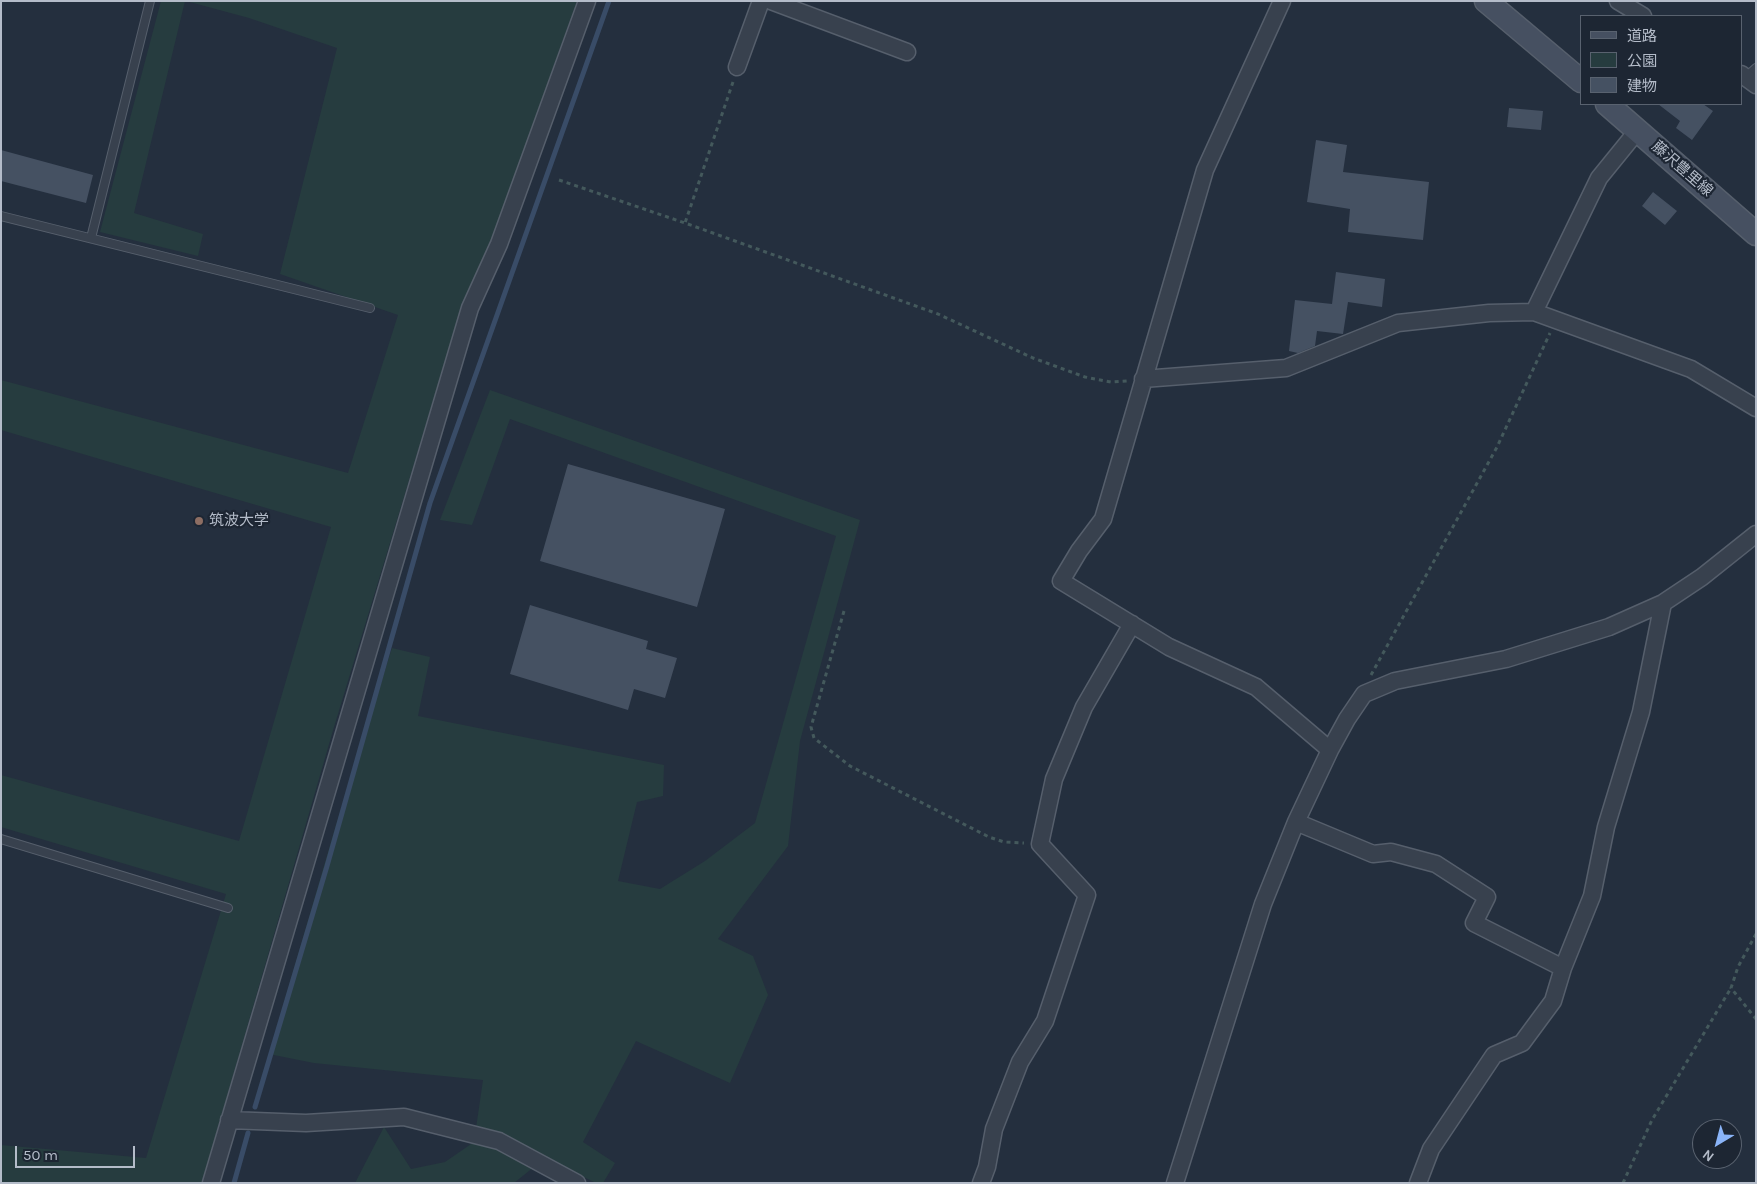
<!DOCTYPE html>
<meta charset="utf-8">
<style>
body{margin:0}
#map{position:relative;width:1757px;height:1184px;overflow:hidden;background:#242f3e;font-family:Karla,"Noto Sans JP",sans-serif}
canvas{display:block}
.frame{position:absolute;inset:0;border:2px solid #b4bcc9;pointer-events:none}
.legend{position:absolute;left:1580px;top:15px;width:162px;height:90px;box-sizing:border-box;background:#1d2633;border:1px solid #59626f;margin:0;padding:6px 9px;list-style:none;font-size:15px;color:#b4bcc9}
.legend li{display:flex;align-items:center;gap:10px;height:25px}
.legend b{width:25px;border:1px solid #59626f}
.north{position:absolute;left:1692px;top:1119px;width:50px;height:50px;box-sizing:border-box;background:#1d2633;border:1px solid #59626f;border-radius:50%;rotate:217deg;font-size:14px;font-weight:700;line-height:20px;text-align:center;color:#b4bcc9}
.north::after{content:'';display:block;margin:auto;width:18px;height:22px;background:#8ab4f8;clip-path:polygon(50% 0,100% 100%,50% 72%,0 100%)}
.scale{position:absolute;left:15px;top:1146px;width:120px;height:22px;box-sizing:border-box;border:2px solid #b4bcc9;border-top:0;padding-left:6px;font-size:15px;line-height:18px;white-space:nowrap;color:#b4bcc9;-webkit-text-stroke:4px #1d2633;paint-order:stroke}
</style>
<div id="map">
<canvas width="1757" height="1184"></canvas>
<div class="frame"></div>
<ul class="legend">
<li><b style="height:6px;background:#465061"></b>道路</li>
<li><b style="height:14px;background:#263c3f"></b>公園</li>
<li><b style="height:14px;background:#455162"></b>建物</li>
</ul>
<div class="north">N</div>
<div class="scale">50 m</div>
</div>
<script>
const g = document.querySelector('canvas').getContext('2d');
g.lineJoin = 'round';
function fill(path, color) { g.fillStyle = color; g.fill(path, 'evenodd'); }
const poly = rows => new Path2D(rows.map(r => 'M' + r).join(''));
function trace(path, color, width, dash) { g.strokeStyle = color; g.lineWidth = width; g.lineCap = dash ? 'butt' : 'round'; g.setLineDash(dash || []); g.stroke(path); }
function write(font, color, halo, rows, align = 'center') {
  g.font = font + ' Karla,"Noto Sans JP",sans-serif'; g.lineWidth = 4.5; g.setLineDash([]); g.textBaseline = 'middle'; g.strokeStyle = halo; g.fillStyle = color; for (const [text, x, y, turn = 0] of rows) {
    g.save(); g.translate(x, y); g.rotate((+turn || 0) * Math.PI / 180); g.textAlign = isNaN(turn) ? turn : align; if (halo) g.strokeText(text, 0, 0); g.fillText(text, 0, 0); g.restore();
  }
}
const green = poly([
 [161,1,185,1,134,213,203,234,198,256,100,232],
 [186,1,577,1,491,242,459,316,334,727,202,1183,1,1183,1,1145,146,1158,226,894,1,827,1,775,239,841,331,527,1,430,1,380,348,473,398,315,280,274,337,48,249,18],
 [490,390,860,520,800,741,788,846,718,939,753,956,768,995,730,1083,636,1041,583,1142,615,1163,603,1183,596,1183,545,1158,514,1183,355,1183,384,1127,411,1169,445,1162,474,1142,483,1080,314,1063,269,1054,335,828,392,648,430,657,418,716,664,765,663,796,637,802,618,881,660,889,705,861,755,823,836,536,510,419,472,525,440,520]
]);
const stream = poly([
 [255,1107,327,866,430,503,609,1],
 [234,1183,248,1133]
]);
const building = poly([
 [1658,104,1703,104,1713,111,1692,140,1676,128,1680,121],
 [1509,108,1543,111,1541,130,1507,127],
 [1316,140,1347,145,1343,172,1429,182,1423,240,1348,232,1350,209,1307,202],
 [1,150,93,175,86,203,1,181],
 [1653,192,1677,211,1665,225,1642,206],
 [1336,272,1385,279,1382,307,1348,302,1343,334,1317,331,1315,346,1298,353,1289,351,1295,300,1332,304],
 [568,464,725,509,697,607,540,561],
 [530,605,648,641,646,649,677,658,665,698,634,689,628,710,510,674]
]);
const path = poly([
 [733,82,685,223,938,314,1033,358,1085,377,1111,382,1127,381],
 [559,180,685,223],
 [844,611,811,727,814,738,850,766,989,837,1004,842,1024,843],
 [1371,675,1497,447,1550,333],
 [1756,934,1738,967,1731,988,1756,1019],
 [1623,1183,1652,1120,1731,988]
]);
const lane = poly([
 [1746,77,1756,68],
 [1,216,370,308],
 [91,238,150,1],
 [1,839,228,908]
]);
const street = poly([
 [771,1,907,52],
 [1282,1,1205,170,1103,519,1079,551,1061,581,1169,647,1256,687,1330,750],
 [1618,1,1643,16],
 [737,67,761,1],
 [1741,74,1756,85],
 [1534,312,1691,369,1756,408],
 [1143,379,1286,368,1398,323,1489,313,1534,312,1599,178,1638,130],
 [1296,822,1373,854,1391,852,1436,864,1487,897,1474,923,1563,968,1553,1001,1522,1043,1494,1055,1431,1149,1418,1183],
 [1563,968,1592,896,1606,827,1641,712,1663,603],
 [229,1120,306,1123,404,1117,499,1141,577,1183],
 [211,1183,470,308,499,244,587,1],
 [981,1183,987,1167,994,1129,1020,1062,1045,1021,1087,895,1040,844,1054,779,1084,707,1132,624],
 [1175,1183,1263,904,1296,822,1330,750,1347,719,1364,694,1395,681,1506,659,1609,627,1663,603,1702,577,1756,534]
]);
const secondary = poly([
 [1486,1,1581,81],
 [1607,104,1756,234]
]);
const markers = [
 [199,521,5,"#8d6e63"]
];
const streetNames = [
 ["藤沢豊里線",1682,169,41]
];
const poiNames = [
 ["筑波大学",209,521]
];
fill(green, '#263c3f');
trace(stream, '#394c67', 5);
fill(building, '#455162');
trace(lane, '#565f6c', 10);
trace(street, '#565f6c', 19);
trace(secondary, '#565f6c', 25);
trace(path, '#44595c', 3, [4, 4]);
trace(lane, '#38414e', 8);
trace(street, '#38414e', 16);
trace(secondary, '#465061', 22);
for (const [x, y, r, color] of markers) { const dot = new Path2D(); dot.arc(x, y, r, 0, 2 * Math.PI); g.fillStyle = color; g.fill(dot); trace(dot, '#1d2633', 2); }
write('15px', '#b4bcc9', '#1d2633', streetNames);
write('15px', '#b4bcc9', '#1d2633', poiNames, 'left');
</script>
